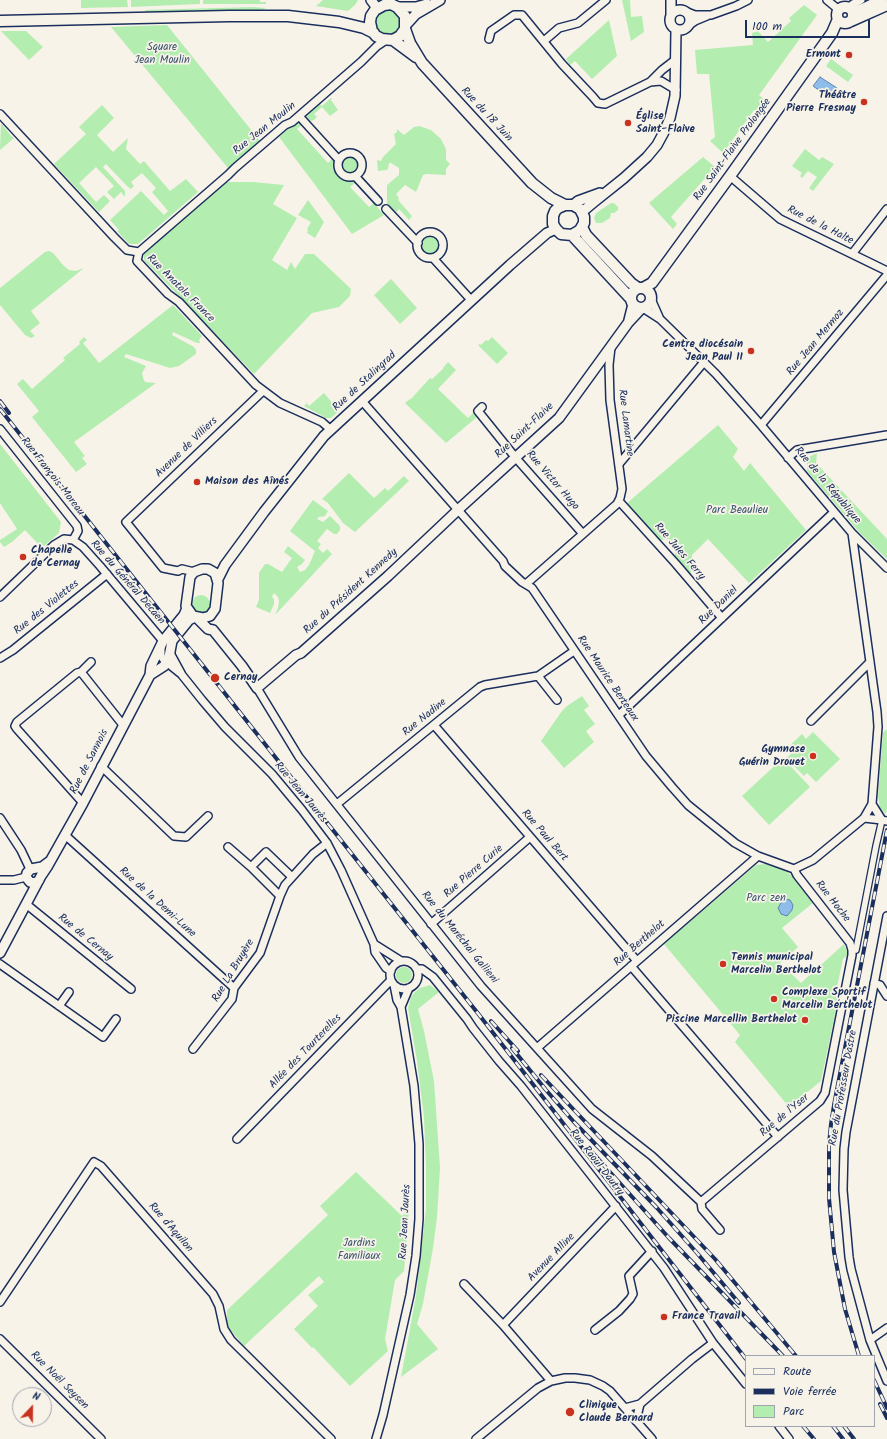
<!DOCTYPE html>
<meta charset="utf-8">
<style>
body{margin:0}
#map{position:relative;width:887px;height:1439px;overflow:hidden;background:#f7f3e8;font-family:Kalam,sans-serif}
canvas{display:block}
.legend{position:absolute;left:745px;top:1355px;width:130px;height:72px;box-sizing:border-box;background:#f7f3e8;border:1px solid #9fa5b1;margin:0;padding:5px 7px;list-style:none;font-size:12px;color:#1b2f5e}
.legend li{display:flex;align-items:center;gap:8px;height:20px}
.legend b{width:20px;border:1px solid #9fa5b1}
.north{position:absolute;left:12px;top:1387px;width:40px;height:40px;box-sizing:border-box;background:#f7f3e8;border:1px solid #9fa5b1;border-radius:50%;rotate:22deg;font-size:11px;font-weight:700;line-height:16px;text-align:center;color:#1b2f5e}
.north::after{content:'';display:block;margin:auto;width:14px;height:18px;background:#c8321e;clip-path:polygon(50% 0,100% 100%,50% 72%,0 100%)}
.scale{position:absolute;left:745px;top:20px;width:125px;height:18px;box-sizing:border-box;border:2px solid #1b2f5e;border-top:0;padding-left:5px;font-size:12px;line-height:14px;white-space:nowrap;color:#1b2f5e;-webkit-text-stroke:3px #f7f3e8;paint-order:stroke}
</style>
<div id="map">
<canvas width="887" height="1439"></canvas>
<ul class="legend">
<li><b style="height:5px;background:#f7f3e8"></b>Route</li>
<li><b style="height:5px;background:#1b2f5e"></b>Voie ferrée</li>
<li><b style="height:11px;background:#b4edb0"></b>Parc</li>
</ul>
<div class="north">N</div>
<div class="scale">100 m</div>
</div>
<script>
const g = document.querySelector('canvas').getContext('2d');
g.lineJoin = 'round';
function fill(path, color) { g.fillStyle = color; g.fill(path, 'evenodd'); }
const poly = rows => new Path2D(rows.map(r => 'M' + r).join(''));
function trace(path, color, width, dash) { g.strokeStyle = color; g.lineWidth = width; g.lineCap = dash ? 'butt' : 'round'; g.setLineDash(dash || []); g.stroke(path); }
function write(font, color, halo, rows, align = 'center') {
  g.font = font + ' Kalam,sans-serif'; g.lineWidth = 3.5; g.setLineDash([]); g.textBaseline = 'middle'; g.strokeStyle = halo; g.fillStyle = color; for (const [text, x, y, turn = 0] of rows) {
    g.save(); g.translate(x, y); g.rotate((+turn || 0) * Math.PI / 180); g.textAlign = isNaN(turn) ? turn : align; if (halo) g.strokeText(text, 0, 0); g.fillText(text, 0, 0); g.restore();
  }
}
const green = poly([
 [81,0,127,0,128,7,81,8],
 [131,0,200,0,200,4,131,7],
 [203,0,260,0,260,2,266,2,266,4,203,4],
 [323,0,358,0,355,5,348,11,316,6],
 [622,0,630,0,631,17,642,16,644,32,631,41],
 [804,5,817,15,759,95,767,102,759,113,754,110,723,153,710,141,715,137,709,74,697,74,695,50,753,45,752,33,758,31,768,42,791,21,789,18],
 [253,7,266,8,262,10,145,13,145,10],
 '376 22a12 12 0 1 1 24 0a12 12 0 1 1-24 0Z',
 [609,20,617,56,592,79,575,61,570,65,566,59],
 [167,25,260,141,228,168,111,27],
 [1,31,26,31,43,47,29,60],
 [831,59,853,75,848,82,826,66],
 [331,98,332,99,331,100,338,110,330,116,322,107,314,114,317,117,314,120,310,121,306,116,307,114,319,103,322,106],
 [102,105,114,118,97,135,113,152,128,138,126,149,140,164,144,161,170,191,186,179,198,192,138,244,129,244,117,231,119,230,110,220,141,191,164,215,168,211,152,192,156,188,142,173,131,182,134,186,131,189,127,186,106,164,103,167,125,191,125,197,121,192,114,199,107,192,114,186,96,167,79,183,96,202,104,195,110,201,99,212,54,164,86,134,79,127],
 [298,121,302,125,297,129,328,163,332,159,336,163,336,168,340,175,347,179,351,179,355,183,350,187,369,207,374,203,384,215,352,234,279,137],
 [1,123,12,137,14,138,0,150],
 [419,126,431,130,441,139,446,149,446,160,450,164,446,169,446,175,426,174,423,175,416,192,405,185,396,194,399,198,398,200,412,216,409,220,399,209,394,215,387,208,387,185,399,175,399,168,391,163,389,163,388,169,386,170,378,171,377,160,381,161,383,157,396,144,394,134,397,132,397,129,404,135,414,127],
 [805,149,819,160,822,157,834,164,813,191,809,188,817,177,808,171,802,178,800,176,802,173,792,166],
 '342 165a8 8 0 1 1 16 0a8 8 0 1 1-16 0Z',
 [703,157,715,167,671,217,677,224,673,229,649,203],
 [226,182,253,182,284,185,273,204,297,218,272,260,287,270,291,262,295,269,305,254,314,254,351,289,350,296,339,307,312,313,254,374,144,260,144,253],
 [308,200,324,222,315,238,307,233,308,230,307,229,311,222,298,215],
 [611,203,614,203,618,207,618,210,614,213,611,213,610,218,602,223,596,223,594,218,596,213],
 '420 245a10 10 0 1 1 20 0a10 10 0 1 1-20 0Z',
 [49,251,53,253,64,266,69,270,76,271,84,268,31,311,40,323,30,331,35,336,31,338,25,335,0,305,0,288,45,252],
 [391,279,417,308,400,324,374,295],
 [173,305,202,336,199,340,200,343,197,343,173,332,172,335,194,347,196,350,196,354,179,366,170,368,126,354,124,357,146,366,142,373,143,378,145,382,156,383,74,442,85,456,82,458,87,464,76,472,32,417,39,411,17,384,23,379,32,389,65,360,63,358,80,344,79,342,84,337,87,340,83,343,99,363],
 [492,337,508,353,497,364,478,345,480,344,481,345,486,340,488,341],
 [448,362,456,370,438,389,468,418,473,413,477,417,446,443,405,403,410,399,411,399,430,378,432,379,443,369,443,368],
 [324,393,339,411,331,418,326,418,304,406,307,403,309,406],
 [718,425,738,449,733,457,744,471,750,463,806,530,749,583,708,539,692,555,691,575,674,556,676,552,676,546,673,542,668,539,660,540,626,504],
 [0,444,61,522,59,533,42,548,25,530,12,542,4,547,0,542,0,540,17,529,0,503],
 [817,453,816,463,887,539,887,559,860,533,807,471,807,462,809,457],
 [349,473,374,498,385,488,388,491,404,476,409,481,355,532,343,523,328,503,322,499],
 [313,500,328,511,325,516,321,517,320,516,317,519,323,522,330,516,340,526,340,530,337,534,334,534,327,529,317,541,321,544,318,548,323,553,327,549,332,554,275,615,278,608,279,601,278,597,274,593,272,597,274,599,274,604,270,613,256,607,259,600,259,573,265,564,268,564,282,572,292,558,284,552,288,546,305,560,302,564,297,567,300,572,305,570,309,565,315,551,290,531],
 '192 604a9 9 0 1 1 18 0a9 9 0 1 1-18 0Z',
 [582,696,589,706,584,710,595,724,586,731,594,742,564,768,541,741,562,711,567,706],
 [887,729,887,809,886,814,880,808,878,796,883,733],
 [813,732,840,759,816,782,807,773,804,776,786,758,791,754,786,749,802,734,806,739],
 [783,758,810,787,769,825,742,796],
 [766,864,785,870,792,876,813,903,782,928,798,947,780,963,801,983,844,944,848,954,843,959,836,992,838,997,834,1019,821,1081,789,1107,735,1042,740,1035,664,944,756,865],
 '396 975a8 8 0 1 1 16 0a8 8 0 1 1-16 0Z',
 [430,985,439,992,418,1009,424,1031,434,1081,440,1168,437,1217,433,1248,423,1304,417,1324,438,1349,401,1377,416,1296,426,1209,426,1166,424,1117,417,1061,408,1008,411,997,415,992,420,988],
 [356,1172,402,1216,409,1209,404,1271,395,1280,385,1339,388,1351,350,1386,313,1347,312,1348,294,1329,318,1306,308,1295,324,1282,319,1276,244,1346,229,1328,227,1323,227,1310,328,1215,320,1206]
]);
const water = poly([
 [820,77,837,88,830,98,813,86,820,77],
 [785,899,790,900,793,905,792,910,787,916,781,914,778,908,781,903,785,899]
]);
const pedestrian = poly([
 [856,950,876,846,882,820]
]);
const minor = poly([
 [827,0,839,10],
 [848,8,853,4,861,0],
 [687,12,695,15,711,15,736,6,748,0],
 [689,25,695,21,707,16],
 [489,39,491,31,514,15,522,15,562,64,593,97,598,103,605,104,650,82,662,70,675,60],
 [544,41,559,28,578,23,606,0],
 [650,82,661,81,676,90],
 [0,114,114,237,127,250,139,252],
 [299,116,339,160],
 '338 165a12 12 0 1 1 24 0a12 12 0 1 1-24 0Z',
 [355,176,378,201],
 [730,176,780,219,887,271],
 [386,209,418,243],
 '417 245a13 13 0 1 1 26 0a13 13 0 1 1-26 0Z',
 [139,252,228,175,235,168,285,125,292,122,361,62,377,46,386,40],
 [139,252,137,261,168,294,179,302,256,385,280,403,322,422,331,430],
 [852,254,887,209],
 [433,258,471,300],
 [651,299,659,317],
 [362,401,503,561,505,566,522,582,532,588,646,756,672,787,688,805,735,843,758,856,794,869,813,860,864,818,872,804,878,727,877,712,852,533,761,425,716,374,660,319,643,308],
 [482,407,478,411,515,457,583,534],
 [761,425,887,275],
 [0,429,77,526,78,531,73,540],
 [788,458,797,450,887,435],
 [619,464,704,362],
 [619,501,676,564,722,618],
 [852,533,887,568],
 [194,572,182,569,178,571,163,568,126,522,263,391],
 [526,584,617,504,620,498,622,489,610,400,609,365,611,347],
 [0,597,54,545,64,539,73,540,83,547,100,566,163,641],
 [161,647,161,656,164,660,180,673],
 [170,653,182,675,202,700,225,727,272,774,302,810,327,843,341,870,374,944,375,952,386,968,391,971],
 [0,658,13,650,107,574],
 [81,672,123,725],
 [538,676,557,700],
 [257,688,299,757,481,986,592,1109,652,1156,701,1202,702,1209,720,1230],
 [619,715,834,512],
 [811,721,870,662],
 [434,725,637,961],
 [101,766,174,836,186,837,208,816],
 [83,803,17,729,15,726,17,722,77,673,81,672,91,662],
 [337,804,480,687,485,685,538,676,574,651],
 [872,804,882,820],
 [0,818,21,850,30,869],
 [864,818,882,820,887,821],
 [65,835,234,988],
 [228,847,251,867],
 [0,880,14,880,26,877],
 [280,896,251,867,266,852,292,877],
 [26,904,131,989],
 [887,916,846,1132,844,1149,843,1190,849,1257,851,1269,870,1340,887,1381],
 [431,924,530,837],
 [374,944,401,961],
 '390 975a14 14 0 1 1 28 0a14 14 0 1 1-28 0Z',
 [0,964,103,1037,116,1019],
 [631,966,778,1137],
 [417,969,422,969,433,977,467,1019,473,1028,499,1061,521,1086,664,1268,713,1343,746,1384],
 [874,983,880,985,887,996],
 [59,1006,69,992],
 [401,1007,409,988],
 [537,1048,758,856],
 [193,1049,232,999,234,988,260,953,280,896,285,885,313,854,327,843],
 [237,1139,391,980],
 [701,1202,820,1101,825,1093,852,955,852,950,850,943,797,875,794,869],
 [464,1284,503,1325,551,1381],
 [0,1302,94,1162,101,1166,213,1294,219,1306,224,1329,231,1340,331,1439],
 [503,1325,616,1206],
 [595,1330,619,1311,630,1299,633,1294,629,1276,652,1251],
 [0,1339,101,1439],
 [870,1340,887,1328],
 [625,1408,640,1404,692,1359,713,1343],
 [636,1421,640,1404],
 [779,1426,789,1439],
 [376,1439,383,1415,410,1295,416,1256,419,1219,419,1144,414,1086,401,1007,397,1000,394,985],
 [476,1439,538,1388,551,1381,565,1378,575,1378,590,1380,603,1386,610,1391,652,1439]
]);
const tertiary = poly([
 [371,0,377,8],
 [671,0,671,15],
 [397,7,416,7,427,4],
 '670 20a10 10 0 1 1 20 0a10 10 0 1 1-20 0Z',
 [406,25,416,14,440,0],
 [573,205,578,201,600,193],
 [582,212,594,202,624,178,647,157,657,145,664,132,670,118,675,96,676,30],
 [629,320,633,304],
 [202,569,208,569,215,573,218,583,215,609,210,616,203,618,193,616,186,606,190,577,194,572,202,569],
 [218,579,225,565,264,512,324,436,510,265,547,233,556,229],
 [196,617,208,629,213,630,242,666,257,688,296,655,301,653,388,576,440,527,460,508,559,418,628,323,642,308],
 [150,675,164,666,169,657,172,641,189,620,195,617],
 [39,880,35,883,30,882,26,877,27,873,31,869,42,867,50,861],
 [0,953,41,876,47,867,83,803,150,675,151,666,163,641,184,615,187,608]
]);
const secondary = poly([
 '837 15a8 8 0 1 1 16 0a8 8 0 1 1-16 0Z',
 [857,11,865,8,881,0],
 [0,21,229,16,288,16,339,22,364,28,374,33],
 [851,21,887,5],
 [405,29,410,43,422,63,532,183,551,198,565,205,573,205,580,209,584,217,584,223,580,230,572,235,561,234,556,229,553,224,553,216,555,211,558,208,565,205],
 [393,40,400,36,405,29,405,16,397,7,391,4,384,5,375,10,371,16,370,22,372,31,376,36,382,39,393,40,416,57],
 [582,227,586,235,631,283,638,288],
 [572,235,631,299],
 [643,288,652,283,730,176,832,33,838,19],
 '631 298a10 10 0 1 1 20 0a10 10 0 1 1-20 0Z'
]);
const rail = poly([
 [0,401,9,413],
 [0,409,480,1016,746,1359],
 [491,1021,518,1051],
 [512,1048,546,1090,574,1122,657,1208,697,1253,739,1303],
 [541,1075,715,1259,796,1356],
 [592,1152,669,1238,783,1356],
 [859,1356,845,1309,834,1252,829,1198,829,1144,831,1124,834,1105,887,830],
 [874,1380,887,1408],
 [880,1404,887,1418],
 [803,1426,814,1439],
 [833,1426,843,1439],
 [844,1426,854,1439]
]);
const markers = [
 [849,55,4,"#c8321e"],
 [864,102,4,"#c8321e"],
 [628,123,4,"#c8321e"],
 [751,351,4,"#c8321e"],
 [197,482,4,"#c8321e"],
 [23,557,4,"#c8321e"],
 [215,678,5,"#c8321e"],
 [813,756,4,"#c8321e"],
 [723,964,4,"#c8321e"],
 [774,999,4,"#c8321e"],
 [805,1020,4,"#c8321e"],
 [664,1317,4,"#c8321e"],
 [570,1412,5,"#c8321e"]
];
const parkNames = [
 ["Square",162,48],
 ["Jean Moulin",162,61],
 ["Parc Beaulieu",737,511],
 ["Parc zen",766,899],
 ["Jardins",359,1244],
 ["Familiaux",359,1257]
];
const poiNames = [
 ["Ermont",841,55,"right"],
 ["Théâtre",856,96,"right"],
 ["Pierre Fresnay",856,109,"right"],
 ["Église",636,117],
 ["Saint-Flaive",636,130],
 ["Centre diocésain",743,345,"right"],
 ["Jean Paul II",743,358,"right"],
 ["Maison des Aînés",205,482],
 ["Chapelle",31,551],
 ["de Cernay",31,564],
 ["Cernay",224,678],
 ["Gymnase",805,750,"right"],
 ["Guérin Drouet",805,763,"right"],
 ["Tennis municipal",731,958],
 ["Marcelin Berthelot",731,971],
 ["Complexe Sportif",782,993],
 ["Marcelin Berthelot",782,1006],
 ["Piscine Marcellin Berthelot",797,1020,"right"],
 ["France Travail",672,1317],
 ["Clinique",579,1406],
 ["Claude Bernard",579,1419]
];
const streetNames = [
 ["Rue du 18 Juin",486,115,47],
 ["Rue Jean Moulin",265,129,-39],
 ["Rue Saint-Flaive Prolongée",733,150,-54],
 ["Rue de la Halte",820,226,27],
 ["Rue Anatole France",180,289,45],
 ["Rue Jean Mermoz",816,343,-50],
 ["Rue de Stalingrad",365,382,-43],
 ["Rue Lamartine",625,423,83],
 ["Rue Saint-Flaive",525,431,-43],
 ["Avenue de Villiers",187,448,-44],
 ["Rue François Moreau",52,477,52],
 ["Rue Victor Hugo",552,481,49],
 ["Rue de la République",827,486,50],
 ["Rue Jules Ferry",679,552,49],
 ["Rue du Général Decaen",127,583,49],
 ["Rue du Président Kennedy",351,592,-42],
 ["Rue Daniel",719,606,-44],
 ["Rue des Violettes",47,608,-39],
 ["Rue Maurice Berteaux",607,679,56],
 ["Rue Nadine",425,718,-39],
 ["Rue de Sannois",90,762,-63],
 ["Rue Jean Jaurès",300,793,50],
 ["Rue Paul Bert",544,836,49],
 ["Rue Pierre Curie",474,872,-41],
 ["Rue Hoche",832,902,52],
 ["Rue de la Demi-Lune",157,903,42],
 ["Rue de Cernay",85,938,39],
 ["Rue du Maréchal Gallieni",459,938,51],
 ["Rue Berthelot",640,944,-41],
 ["Rue La Bruyère",234,971,-59],
 ["Allée des Tourterelles",306,1052,-46],
 ["Rue du Professeur Dastre",844,1088,-80],
 ["Rue de l'Yser",785,1116,-40],
 ["Rue Raoul Dautry",596,1163,52],
 ["Rue Jean Jaurès",406,1222,-87],
 ["Rue d'Aquilon",170,1228,49],
 ["Avenue Alline",552,1258,-46],
 ["Rue Noël Seysen",59,1381,45]
];
fill(green, '#b4edb0');
fill(water, '#8dbde8');
trace(water, '#5f84b1', 1);
trace(pedestrian, '#1b2f5e', 8);
trace(minor, '#1b2f5e', 10);
trace(tertiary, '#1b2f5e', 12);
trace(secondary, '#1b2f5e', 13);
trace(pedestrian, '#f7f3e8', 5.5);
trace(minor, '#f7f3e8', 7);
trace(tertiary, '#f7f3e8', 9);
trace(secondary, '#f7f3e8', 10);
trace(rail, '#1b2f5e', 4);
trace(rail, '#f7f3e8', 2.5, [8]);
for (const [x, y, r, color] of markers) { const dot = new Path2D(); dot.arc(x, y, r, 0, 2 * Math.PI); g.fillStyle = color; g.fill(dot); trace(dot, '#f7f3e8', 1.5); }
write('11px', '#3a556e', '#f7f3e8', parkNames);
write('bold 11px', '#1b2f5e', '#f7f3e8', poiNames, 'left');
write('11px', '#1b2f5e', '#f7f3e8', streetNames);
</script>
